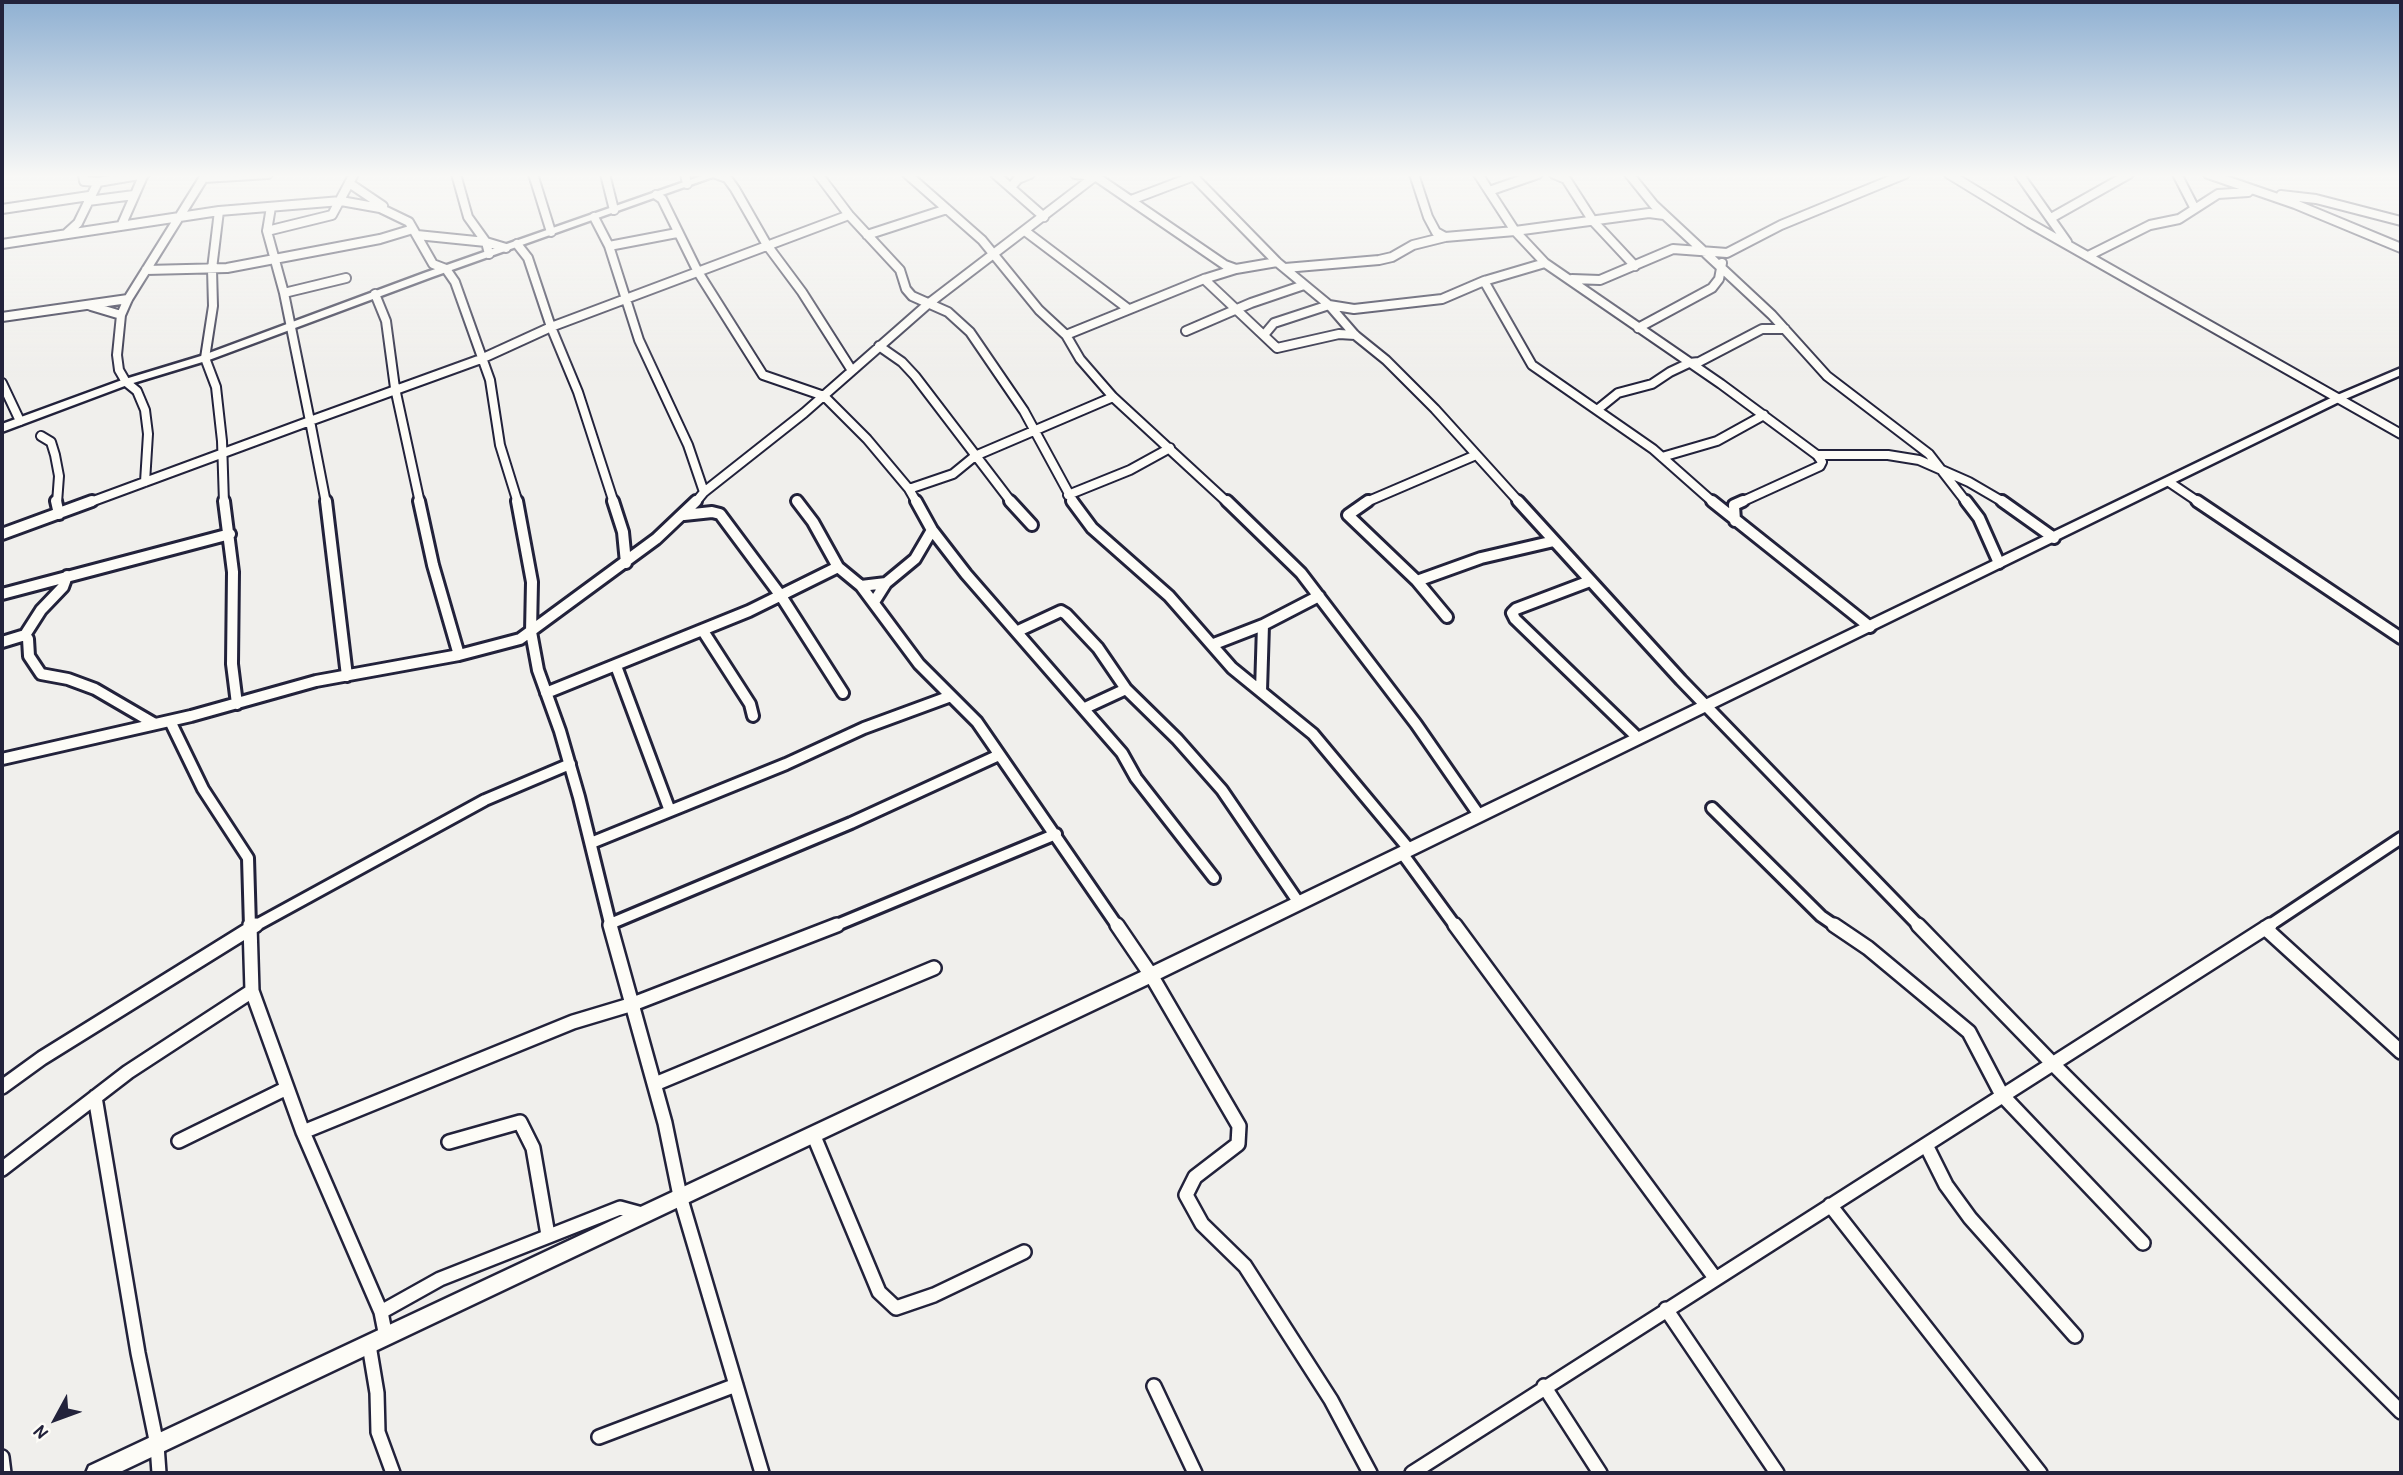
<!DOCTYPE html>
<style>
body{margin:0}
#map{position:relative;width:2403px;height:1475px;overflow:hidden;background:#f0efec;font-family:"Patrick Hand",sans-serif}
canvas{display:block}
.frame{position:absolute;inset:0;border:4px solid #22223b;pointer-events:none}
.north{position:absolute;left:21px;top:1384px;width:70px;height:70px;-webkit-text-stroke:5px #fdfcf7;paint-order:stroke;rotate:229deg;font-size:19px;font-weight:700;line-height:28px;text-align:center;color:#22223b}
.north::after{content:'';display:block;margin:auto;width:24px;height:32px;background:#22223b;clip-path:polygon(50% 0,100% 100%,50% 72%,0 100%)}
</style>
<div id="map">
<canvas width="2403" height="1475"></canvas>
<div class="frame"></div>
<div class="north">N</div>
</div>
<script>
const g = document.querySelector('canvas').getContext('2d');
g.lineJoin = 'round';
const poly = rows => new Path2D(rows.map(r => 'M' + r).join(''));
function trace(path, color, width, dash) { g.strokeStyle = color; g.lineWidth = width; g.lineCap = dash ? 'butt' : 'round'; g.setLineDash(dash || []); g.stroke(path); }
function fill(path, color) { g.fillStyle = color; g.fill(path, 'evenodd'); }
const minorFar2 = poly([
 [83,174,84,181,98,182],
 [456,174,468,217,486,242,489,254],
 [533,174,551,232],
 [605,174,614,210],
 [685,174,687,184],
 [716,174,727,178,735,189,767,245,802,292,851,369],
 [818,174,849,215,900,270,906,289,912,296,948,312,970,332,1024,411,1074,503],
 [907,174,982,240,1039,310,1066,335,1080,359,1113,397,1228,503],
 [995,174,1044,217],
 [1075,174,1095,176,1225,265,1236,269],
 [1191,174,1277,262,1329,305,1355,335,1386,360,1435,409,1520,503],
 [1414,174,1428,217,1436,232,1445,237],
 [1478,174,1515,231,1545,263,1721,384,1817,455,1822,462,1820,466,1739,503],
 [1554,174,1566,179,1593,221,1635,266],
 [1629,174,1654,205,1772,315,1827,376,1929,454,1967,503],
 [1949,174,2029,223,2401,434],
 [2019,174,2067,242],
 [2177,174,2194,207],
 [2208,174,2295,204,2401,248],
 [204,178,268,174],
 [349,183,383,206],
 [1011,187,1018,179,1030,174],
 [1489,191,1538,174],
 [656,195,662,199,698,272,763,375,824,396,867,439,909,489,917,503],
 [2281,195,2316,199,2401,221],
 [1131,200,1194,176],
 [88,201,134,195],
 [271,207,267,231,284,293,346,278],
 [2,209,89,196],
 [219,211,212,269,213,306,205,358,216,387,222,441,224,503],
 [594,217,609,246,639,340,688,445,704,492],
 [2051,218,2129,174],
 [122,224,144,174],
 [267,231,332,215,354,174],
 [1025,231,1127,308],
 [67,233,78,223,98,182,145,174],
 [417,235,486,242,506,248],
 [867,235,947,209],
 [2,244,219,211,341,201,380,208,409,222,433,264,446,269,455,282,490,380,500,445,518,503],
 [517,244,528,258,551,327,578,392,614,503],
 [609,246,677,233],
 [2088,256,2150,225,2179,219,2218,194,2248,192],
 [1285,268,1379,260,1392,257,1413,245,1445,237,1515,231,1649,213,1664,215],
 [146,270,227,268,380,239,413,229],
 [1204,279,1277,348,1339,334,1355,335],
 [1572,279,1600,280,1673,249,1727,253,1781,225,1905,174],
 [1484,281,1532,365,1653,449,1714,503],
 [375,294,386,321,395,388,420,503],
 [91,306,121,315],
 [2,317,128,299],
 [1638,328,1712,288,1719,279,1722,263],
 [1186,331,1251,303,1304,285],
 [1066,335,1204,279,1236,269,1277,262],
 [1264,335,1274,323,1329,305,1354,309,1442,299,1484,281,1545,263],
 [879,346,902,362,915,376,1012,503],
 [2,383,20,421],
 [1597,410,1618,393,1652,384,1670,372,1689,363,1699,362,1762,329,1785,329],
 [41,436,51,442,55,455,59,476,57,503],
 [1817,455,1888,455,1919,460,1969,482,2005,503],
 [1662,457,1717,441,1764,415],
 [145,482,148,434,145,410,137,391,126,382,119,370,117,355,121,315,128,299,206,174],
 [2169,482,2200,503],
 [909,489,953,474,975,456,1113,397],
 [1068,495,1130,470,1170,448],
 [88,503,310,421,284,293],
 [326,503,310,421,481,359,551,327,849,215],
 [695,503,704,492,804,413,928,304,1098,174],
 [1364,503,1476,455]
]);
const minorFar1 = poly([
 [56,501,59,514],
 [224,501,233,572,232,664,237,704],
 [326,501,347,676],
 [419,501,433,565,459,655],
 [517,501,532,582,531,632,538,670,560,731,579,797,611,927],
 [613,501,623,532,626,563],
 [797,501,813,522,838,567,861,586,919,664,977,722,1118,927],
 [916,501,932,530,966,574,1122,753,1136,778,1214,878],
 [1010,501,1032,525],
 [1072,501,1092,528,1169,596,1232,668,1313,734,1409,849],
 [1227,501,1301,573,1416,724,1479,815],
 [1368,501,1348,515,1417,581,1447,617],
 [1518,501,1681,680,1920,927],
 [1712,501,1870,627],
 [1966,501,1979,518,1999,563],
 [2002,501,2054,538],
 [2197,501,2401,638],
 [684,515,712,512,720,514,781,596,843,693],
 [1735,521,1734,505,1743,501],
 [2,534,92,501],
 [1417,581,1481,558,1554,541],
 [1590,581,1516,609,1512,613,1515,619,1638,738],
 [886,583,915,559,932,530],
 [861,586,886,583,874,602],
 [2,594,230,534],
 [703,631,750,704,753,716],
 [1018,631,1061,611,1066,614,1098,648,1126,689,1177,739,1222,790,1299,903],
 [25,635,41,610,63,587,67,576],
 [2,642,25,635,28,639,29,656,41,674,68,679,95,689,155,724],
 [1214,644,1263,625,1319,596],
 [616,666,670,811],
 [1261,691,1263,625],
 [546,693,749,611,838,567],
 [1085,708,1126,689],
 [170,721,203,789,248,858,250,927],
 [2,759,191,716,316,681,459,655,520,639,656,539,696,501],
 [1712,808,1821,916,1837,927],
 [591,843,786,764,864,728,951,696],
 [1402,853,1456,927],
 [610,924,851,823,999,755],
 [253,927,485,800,570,764],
 [832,927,1056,834],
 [2267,927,2401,838]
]);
const minor = poly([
 [250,925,252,991,303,1132,381,1312,386,1337],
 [610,925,665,1123,680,1196,762,1473],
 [1117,925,1151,975,1239,1126,1238,1144,1195,1177,1186,1195,1202,1224,1245,1266,1331,1400,1370,1473],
 [1455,925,1715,1278],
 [1834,925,1868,948,1969,1032,2002,1095,2143,1243],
 [1918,925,2052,1063,2401,1412],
 [2265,928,2401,1052],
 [655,1084,934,968],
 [2,1087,42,1058,256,925],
 [95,1097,138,1353,157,1445,159,1473],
 [303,1132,573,1022,633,1004,837,925],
 [813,1134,879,1292,896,1308,934,1295,1024,1252],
 [179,1141,287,1088],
 [449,1142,520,1122,533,1148,548,1235],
 [1926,1145,1946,1185,1970,1218,2075,1336],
 [2,1169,128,1072,252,991],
 [1830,1205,2040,1473],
 [1666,1309,1777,1473],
 [381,1312,440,1279,620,1208,642,1214],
 [369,1345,377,1393,378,1432,393,1473],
 [1154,1386,1195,1473],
 [1544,1386,1600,1473],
 [599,1437,736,1385],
 [2,1457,4,1473],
 [1412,1473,2270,925]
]);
const tertiary = poly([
 [707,174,721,174,432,277,209,360,130,384,2,432,2,424,122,380,201,356,424,273,707,174],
 [2401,368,2401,375,2343,400,1157,980,118,1473,86,1473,89,1466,1145,970,2335,396,2401,368]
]);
trace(minorFar2, '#22223b', 12);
trace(minorFar1, '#22223b', 16);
trace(minor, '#22223b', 18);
trace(tertiary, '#22223b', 5);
trace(minorFar2, '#fdfcf7', 8);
trace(minorFar1, '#fdfcf7', 10);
trace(minor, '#fdfcf7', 13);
fill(tertiary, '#fdfcf7');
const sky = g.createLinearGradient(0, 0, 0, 381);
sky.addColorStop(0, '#8fb0d2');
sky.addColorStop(0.46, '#f8f8f6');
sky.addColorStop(1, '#f8f8f600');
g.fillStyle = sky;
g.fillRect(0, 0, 2403, 381);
</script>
